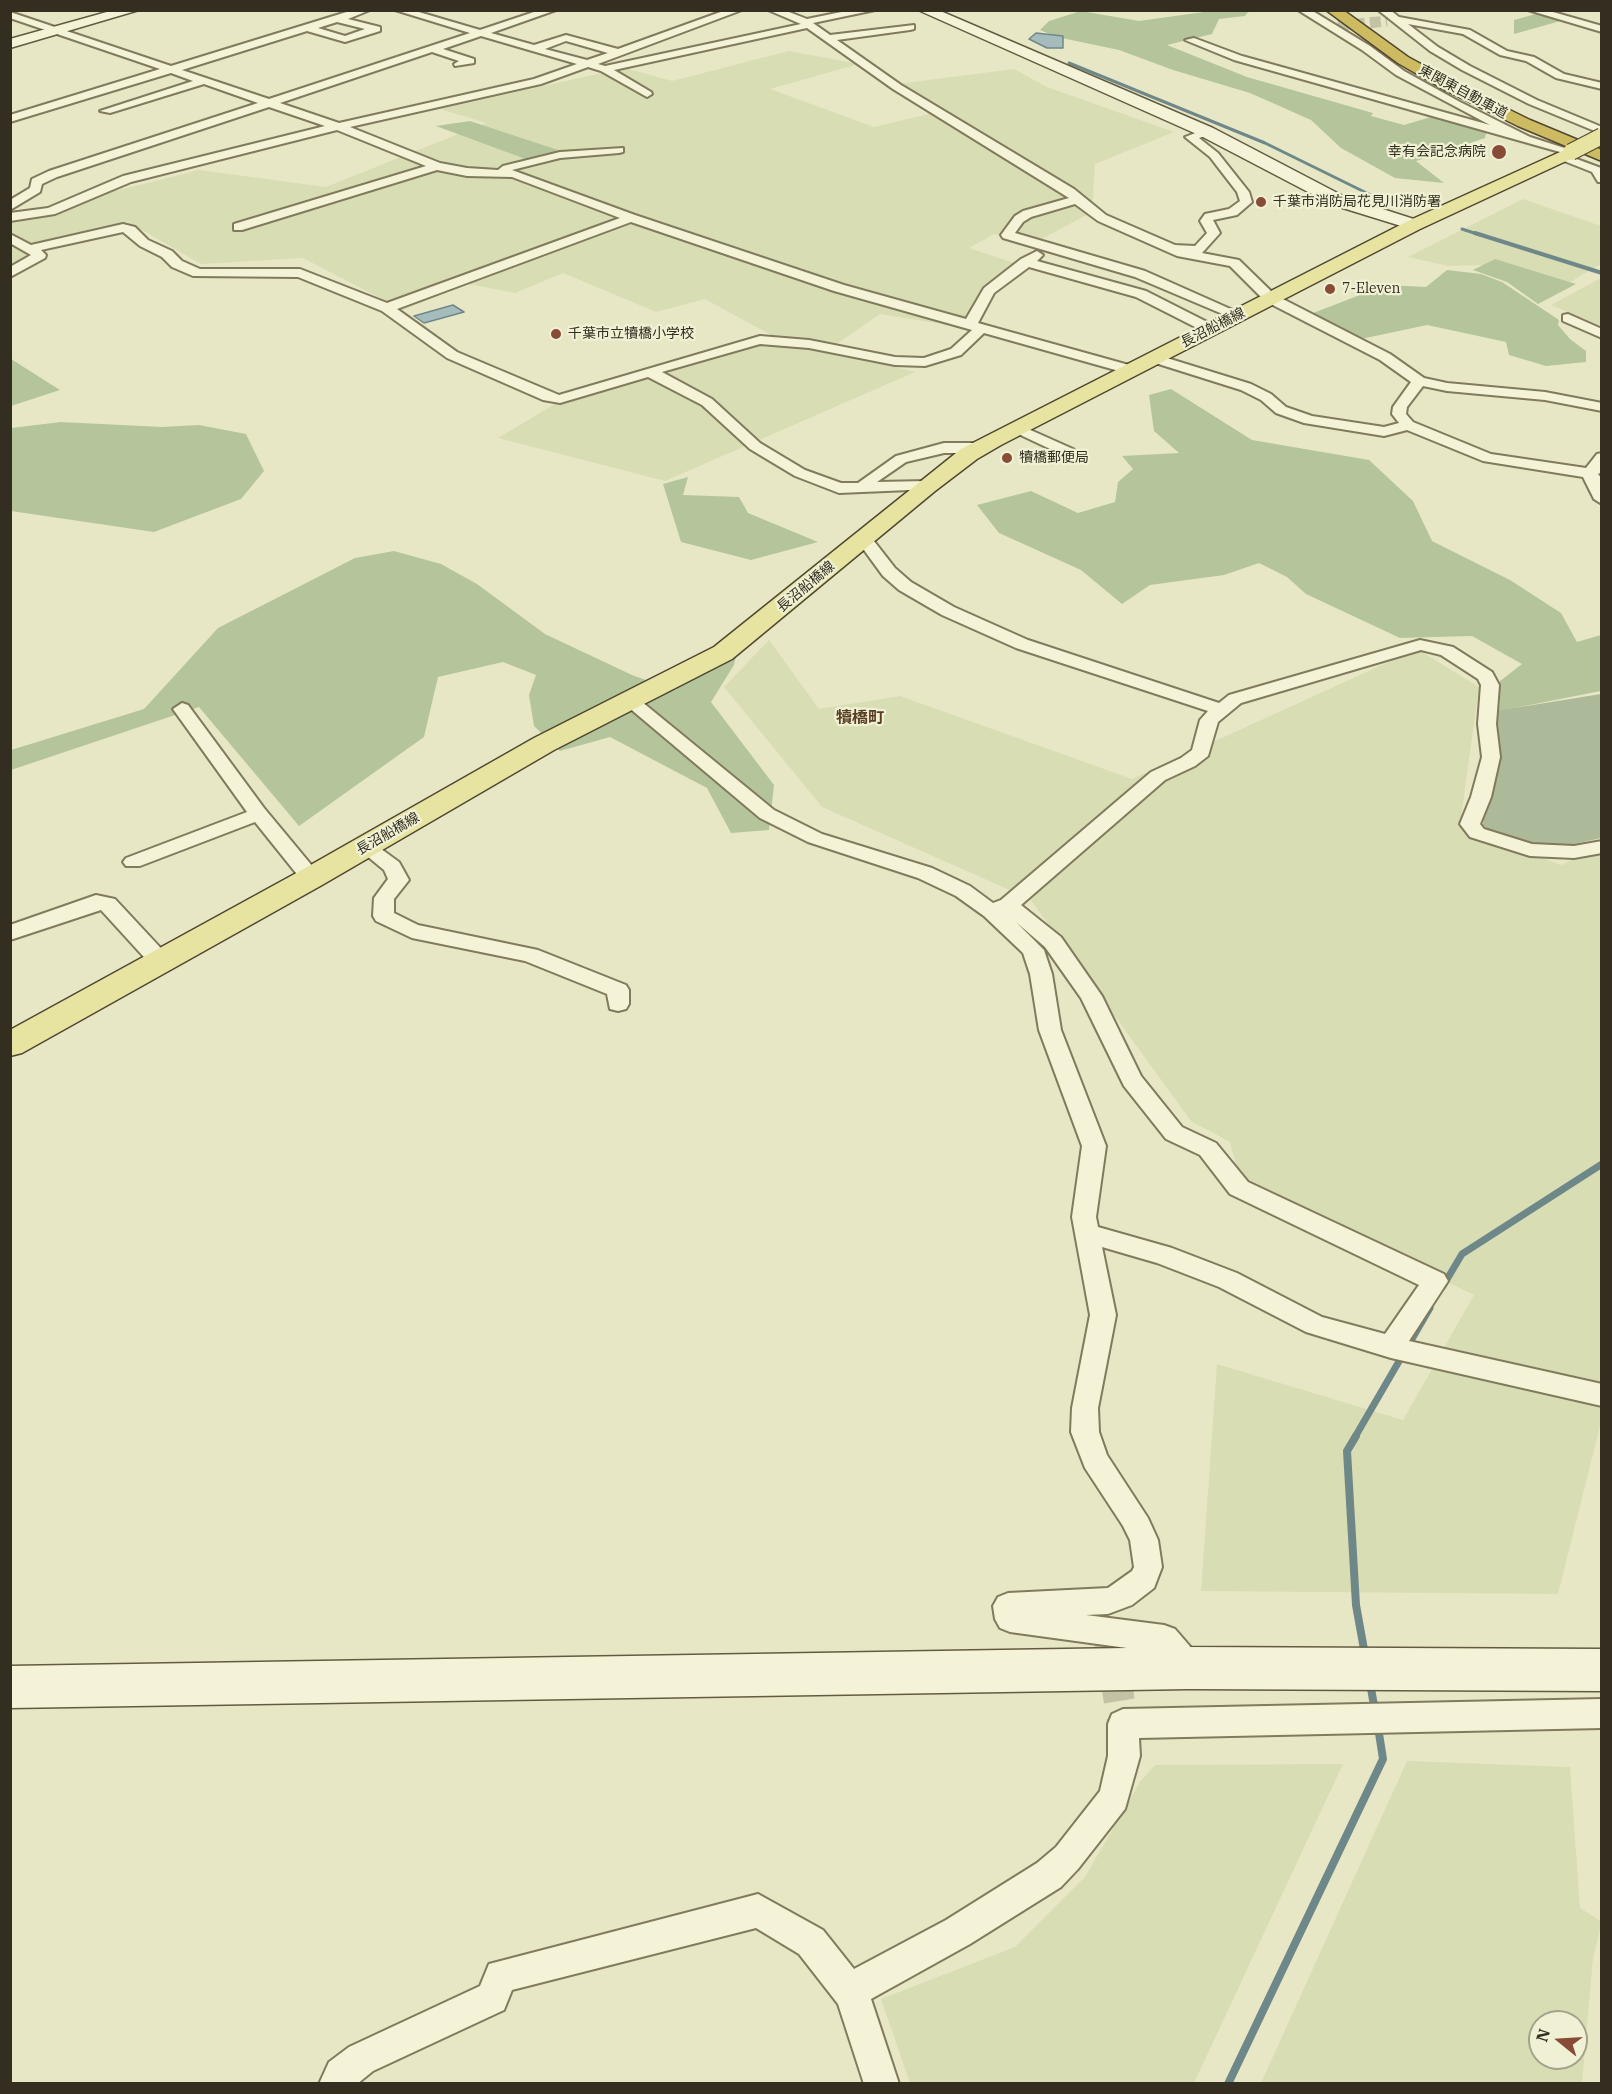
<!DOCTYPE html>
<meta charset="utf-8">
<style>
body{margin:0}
#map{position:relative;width:1612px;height:2094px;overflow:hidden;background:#e8e7c5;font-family:"IBM Plex Serif",serif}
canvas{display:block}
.frame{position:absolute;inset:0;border:12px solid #332e1f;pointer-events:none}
.north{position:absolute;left:1528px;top:2010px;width:60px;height:60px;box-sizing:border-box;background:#f0f0d4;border:2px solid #a4a28c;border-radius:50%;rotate:288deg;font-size:16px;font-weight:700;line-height:24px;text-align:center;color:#332e1f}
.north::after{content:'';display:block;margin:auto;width:21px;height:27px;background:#884b35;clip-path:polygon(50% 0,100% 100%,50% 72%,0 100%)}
</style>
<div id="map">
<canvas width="1612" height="2094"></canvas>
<div class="frame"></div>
<div class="north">N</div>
</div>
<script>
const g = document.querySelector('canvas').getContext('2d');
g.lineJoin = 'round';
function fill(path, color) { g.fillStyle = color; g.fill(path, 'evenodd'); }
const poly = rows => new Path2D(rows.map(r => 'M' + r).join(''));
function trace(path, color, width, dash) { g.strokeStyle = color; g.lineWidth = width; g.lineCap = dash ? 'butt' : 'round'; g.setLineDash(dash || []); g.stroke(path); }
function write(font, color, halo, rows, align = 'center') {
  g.font = font + ' "IBM Plex Serif","Noto Sans JP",serif'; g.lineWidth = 4.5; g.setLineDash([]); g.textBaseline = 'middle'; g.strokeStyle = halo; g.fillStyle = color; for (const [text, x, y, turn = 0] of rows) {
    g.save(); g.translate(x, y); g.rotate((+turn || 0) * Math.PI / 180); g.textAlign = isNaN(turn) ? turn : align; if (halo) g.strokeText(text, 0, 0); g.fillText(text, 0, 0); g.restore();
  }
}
const farmland = poly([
 [789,51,859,64,770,89,874,127,937,112,898,84,1014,69,1047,87,1174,132,1095,164,1092,212,1036,242,994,234,969,248,1014,263,960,327,880,314,828,350,915,372,665,481,498,438,560,401,771,335,705,299,656,312,563,273,515,293,468,284,403,310,303,258,201,264,128,222,45,245,11,264,11,217,199,170,326,187,486,123,440,109,625,68,672,81],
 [1523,199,1601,226,1601,264,1543,298,1512,274,1482,265,1448,266,1408,257],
 [1601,278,1601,326,1551,305],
 [769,640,819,709,900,696,1132,779,1417,649,1479,687,1460,825,1561,865,1601,847,1602,1418,1558,1594,1201,1591,1217,1364,1403,1420,1474,1295,1241,1182,1230,1142,1191,1121,1030,899,822,807,724,687],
 [1407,1761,1570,1767,1580,1908,1602,1922,1593,1958,1582,2083,1261,2083],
 [1540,2022,1576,2022,1576,2058,1540,2058],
 [1343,1764,1194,2083,910,2083,881,1999,1015,1947,1085,1877,1140,1782,1155,1765]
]);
const green = poly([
 [1081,11,1139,21,1211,11,1249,11,1245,16,1219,19,1212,34,1167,45,1247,77,1373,113,1371,116,1404,125,1431,117,1486,133,1485,138,1416,161,1444,183,1395,178,1341,148,1311,120,1250,93,1173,70,1119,50,1057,37,1040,30,1049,21],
 [1539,13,1564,20,1514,34,1514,20],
 [470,121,567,153,531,161,436,126],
 [1495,259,1576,284,1538,304,1507,282,1473,270],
 [1447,270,1481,274,1502,282,1559,320,1558,325,1570,339,1586,351,1586,362,1546,366,1509,355,1506,342,1427,325,1361,339,1313,313,1386,285,1426,287],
 [10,359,11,359,60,390,11,406],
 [1171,389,1252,440,1369,460,1413,501,1432,541,1510,580,1561,613,1577,642,1601,635,1601,691,1499,711,1500,681,1522,664,1472,636,1400,638,1306,594,1287,577,1259,563,1224,575,1150,585,1122,604,1081,570,999,533,977,505,1031,491,1078,513,1115,502,1118,482,1133,469,1122,456,1179,453,1154,431,1149,395],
 [61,422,162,427,199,425,246,434,264,471,241,499,154,532,11,511,11,428],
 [688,477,683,495,739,497,748,513,818,542,751,560,681,542,663,484],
 [394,551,441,564,477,584,545,634,632,675,674,690,736,656,734,665,711,702,774,785,769,830,731,833,707,788,610,737,560,751,534,726,529,695,536,675,503,662,438,677,424,737,299,826,199,707,11,770,11,750,144,709,218,628,355,558]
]);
const cemetery = poly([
 [1601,694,1601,838,1562,847,1524,844,1491,833,1483,825,1484,811,1495,711]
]);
const water = poly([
 [1036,33,1063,36,1063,48,1047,48,1029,39,1036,33],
 [453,305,464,312,424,323,414,316,453,305]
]);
const streamFar3 = poly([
 [1069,63,1265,143,1387,203],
 [1462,229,1480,235]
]);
const streamFar2 = poly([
 [1475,233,1602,273]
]);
const streamFar1 = poly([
 [1443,1286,1462,1254,1602,1164],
 [1355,1437,1430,1308]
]);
const stream = poly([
 [1356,1436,1347,1451,1356,1605,1365,1655],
 [1370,1683,1375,1711],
 [1228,2084,1383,1759,1378,1727]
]);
const streetTunnelFar1 = poly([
 [1338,26,1387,21]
]);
const streetTunnel = poly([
 [1107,1624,1123,1724]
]);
const street = poly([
 [353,10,370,10,348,19,380,27,380,31,345,42,307,31,182,70,269,99,470,33,395,10,412,10,480,30,540,10,556,10,491,33,534,45,566,35,618,49,726,10,742,10,598,64,605,66,801,24,768,10,784,10,807,19,851,10,875,10,813,23,830,35,914,25,914,29,910,30,837,40,901,85,1074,189,1106,215,1175,245,1195,246,1207,233,1200,221,1205,214,1229,209,1240,201,1237,192,1210,157,1185,137,1203,130,1211,130,1211,134,1199,138,1218,153,1249,192,1252,202,1237,215,1213,220,1220,233,1202,253,1239,260,1275,295,1390,354,1424,378,1447,383,1545,392,1602,403,1602,411,1545,400,1447,391,1423,386,1407,407,1406,414,1413,422,1491,454,1586,468,1597,454,1602,453,1602,472,1598,474,1602,479,1602,504,1594,499,1583,477,1483,461,1407,430,1384,436,1304,423,1276,413,1261,400,1241,390,1149,361,1149,355,1154,354,1251,384,1271,394,1286,407,1312,416,1384,427,1399,423,1392,414,1393,407,1411,382,1380,360,1265,301,1230,266,1177,256,1098,221,1075,204,1031,217,1023,222,1015,233,1145,271,1244,315,1237,319,1232,318,1135,277,1003,238,1001,235,1015,216,1023,211,1069,198,893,89,807,28,614,70,651,92,652,94,647,97,601,71,588,67,541,84,350,127,440,163,467,168,498,170,503,166,560,152,623,148,623,152,619,153,560,158,512,170,635,215,844,285,966,319,984,288,1021,259,1037,251,1043,255,1037,261,1146,291,1215,326,1215,332,1205,332,1136,297,1029,267,994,293,978,323,1136,367,1136,373,1126,373,984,333,961,355,925,366,895,365,809,348,760,344,662,372,712,399,760,443,805,470,841,483,858,483,896,456,944,443,980,443,988,448,980,453,944,453,906,462,877,482,927,481,933,483,935,486,933,489,839,493,795,476,750,449,702,405,648,377,560,403,543,400,447,358,382,311,298,277,193,276,172,267,162,257,140,246,123,232,41,250,46,255,45,258,10,277,10,267,31,255,10,243,10,234,31,245,123,224,135,227,148,240,172,251,182,261,200,269,300,269,387,303,620,218,512,177,467,176,437,170,242,230,234,230,234,224,426,166,337,130,131,182,55,214,10,221,10,213,48,208,123,176,325,126,269,107,57,177,42,184,40,192,10,210,10,200,30,188,32,179,49,171,258,103,204,84,110,113,100,111,193,81,171,73,10,122,10,115,160,69,10,18,10,12,171,66,353,10],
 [337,22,365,29,345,36,318,28,337,22],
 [481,36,577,64,534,79,339,123,280,103,432,52,459,61,454,64,455,66,474,63,474,59,443,49,481,36],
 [566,41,608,53,587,60,545,49,566,41],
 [631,222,834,291,972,330,951,349,924,358,895,357,809,340,760,336,559,395,457,352,397,309,631,222],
 [1298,10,1311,10,1370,46,1404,71,1460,102,1530,137,1577,152,1567,154,1234,60,1185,40,1194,38,1242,56,1490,125,1396,75,1362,50,1298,10],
 [1378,10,1390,10,1399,17,1470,30,1507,51,1534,57,1564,74,1602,83,1602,89,1556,78,1526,61,1500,55,1463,34,1408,24,1438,47,1470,66,1537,100,1602,127,1602,134,1529,104,1462,70,1430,51,1378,10],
 [1528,10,1546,10,1602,26,1602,32,1528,10],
 [1563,154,1601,168,1602,182,1598,182,1592,172,1559,159,1557,157,1563,154],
 [1568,314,1602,329,1602,338,1563,321,1563,315,1568,314],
 [1017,424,1073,449,1076,452,1068,457,1063,455,1012,431,1010,428,1012,425,1017,424],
 [864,534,870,536,895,568,911,582,954,607,1028,640,1219,703,1229,695,1420,640,1453,647,1492,672,1499,685,1496,724,1500,757,1491,797,1480,824,1484,829,1532,844,1574,846,1602,841,1602,853,1574,858,1530,856,1470,837,1460,824,1471,797,1482,757,1478,724,1481,685,1478,679,1441,655,1421,650,1241,703,1218,722,1208,756,1195,766,1165,780,1021,905,1061,937,1102,996,1141,1076,1182,1127,1216,1143,1248,1182,1444,1274,1448,1281,1409,1341,1602,1384,1602,1406,1391,1358,1306,1332,1219,1287,1157,1263,1102,1247,1116,1315,1098,1408,1099,1432,1107,1455,1148,1518,1158,1540,1162,1567,1154,1588,1132,1605,1108,1614,1086,1615,1164,1625,1175,1629,1200,1658,1204,1668,1200,1678,1189,1682,1178,1678,1156,1652,1010,1632,1000,1628,995,1619,993,1606,998,1597,1008,1593,1108,1588,1132,1571,1134,1567,1130,1540,1123,1526,1085,1468,1071,1432,1072,1408,1090,1315,1072,1217,1082,1146,1039,1030,1030,974,1023,953,984,916,956,896,918,878,808,842,760,818,621,701,624,697,636,697,774,810,822,834,932,868,970,886,993,903,1001,900,1151,772,1181,758,1192,750,1200,720,1208,711,1016,648,942,615,899,590,883,576,856,539,864,534],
 [1016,922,1045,947,1081,998,1124,1086,1166,1139,1200,1155,1230,1194,1419,1285,1385,1334,1322,1317,1237,1273,1172,1248,1098,1227,1096,1217,1106,1146,1061,1030,1052,974,1044,950,1016,922],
 [182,703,188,705,264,808,318,873,321,878,318,883,304,883,255,822,140,866,126,866,123,862,126,858,247,812,173,709,182,703],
 [366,841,373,843,399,862,409,880,394,899,394,913,418,925,538,950,626,985,629,990,629,1004,626,1009,618,1011,610,1009,607,994,525,961,412,938,376,921,373,916,374,898,388,879,384,870,356,847,359,843,366,841],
 [96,895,115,899,169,957,172,962,169,967,153,967,101,910,10,940,10,925,96,895],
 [1602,1699,1602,1728,1139,1738,1140,1756,1125,1809,1078,1869,1061,1887,970,1944,871,1999,899,2084,864,2084,838,2004,799,1954,756,1928,512,1990,504,2010,373,2071,357,2084,319,2084,329,2062,349,2047,480,1986,489,1964,758,1894,823,1930,854,1969,946,1920,1037,1863,1056,1847,1100,1791,1108,1756,1108,1724,1112,1714,1123,1709,1602,1699]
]);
const secondary = poly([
 [114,10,139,10,10,48,10,39,114,10],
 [918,10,938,10,1213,128,1345,197,1420,221,1423,225,1414,230,1333,205,1201,136,918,10],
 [1189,1647,1602,1649,1602,1691,1189,1689,10,1708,10,1666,1189,1647]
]);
const primary = poly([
 [1571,147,1579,152,1577,156,1420,229,1001,445,977,459,935,491,732,659,554,750,322,885,22,1053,10,1056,10,1030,300,871,534,738,714,647,961,449,1408,221,1571,147]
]);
const highway = poly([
 [1326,10,1343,10,1408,57,1457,84,1530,120,1602,150,1602,161,1518,126,1445,90,1398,63,1326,10]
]);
const primaryBridge = poly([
 [1571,152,1602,136]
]);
const markers = [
 [1499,152,8,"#884b35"],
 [1261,202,6,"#884b35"],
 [1330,289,6,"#884b35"],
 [556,334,6,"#884b35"],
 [1007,458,6,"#884b35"]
];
const farStreetnames = [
 ["東関東自動車道",1463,92,28],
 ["長沼船橋線",1213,328,-27],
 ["長沼船橋線",806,587,-40],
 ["長沼船橋線",388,834,-30]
];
const farPoinames = [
 ["幸有会記念病院",1486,152,"right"],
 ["千葉市消防局花見川消防署",1273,202],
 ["7-Eleven",1342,289],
 ["千葉市立犢橋小学校",568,334],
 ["犢橋郵便局",1019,458]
];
const neighbourhoodNames = [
 ["犢橋町",860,718]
];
fill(farmland, '#d8ddb4');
fill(green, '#b4c59b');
fill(cemetery, '#adba99');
fill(water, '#a6bcbc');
trace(water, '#6e8889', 1.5);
trace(streamFar3, '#6e8889', 3);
trace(streamFar2, '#6e8889', 4);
trace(streamFar1, '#6e8889', 7);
trace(stream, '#6e8889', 8);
trace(streetTunnelFar1, '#c4c2a4', 11, [11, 5]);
trace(streetTunnel, '#c4c2a4', 31, [31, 16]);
trace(street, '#817a5d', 4);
trace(secondary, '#635b41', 3);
trace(primary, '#4f4731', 3);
trace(highway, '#4f4731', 3);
fill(street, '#f4f3d7');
fill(secondary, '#f4f3d7');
fill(primary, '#e7e4a2');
fill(highway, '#cdbb61');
trace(primaryBridge, '#4f4731', 18, []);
trace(primaryBridge, '#e7e4a2', 16);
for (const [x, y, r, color] of markers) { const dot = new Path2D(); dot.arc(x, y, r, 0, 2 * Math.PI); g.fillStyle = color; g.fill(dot); trace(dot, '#f0f0d4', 2); }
write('14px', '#332e1f', '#f0f0d4', farStreetnames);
write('14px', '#332e1f', '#f0f0d4', farPoinames, 'left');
write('bold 16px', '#5a3e24', '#f0f0d4', neighbourhoodNames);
</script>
